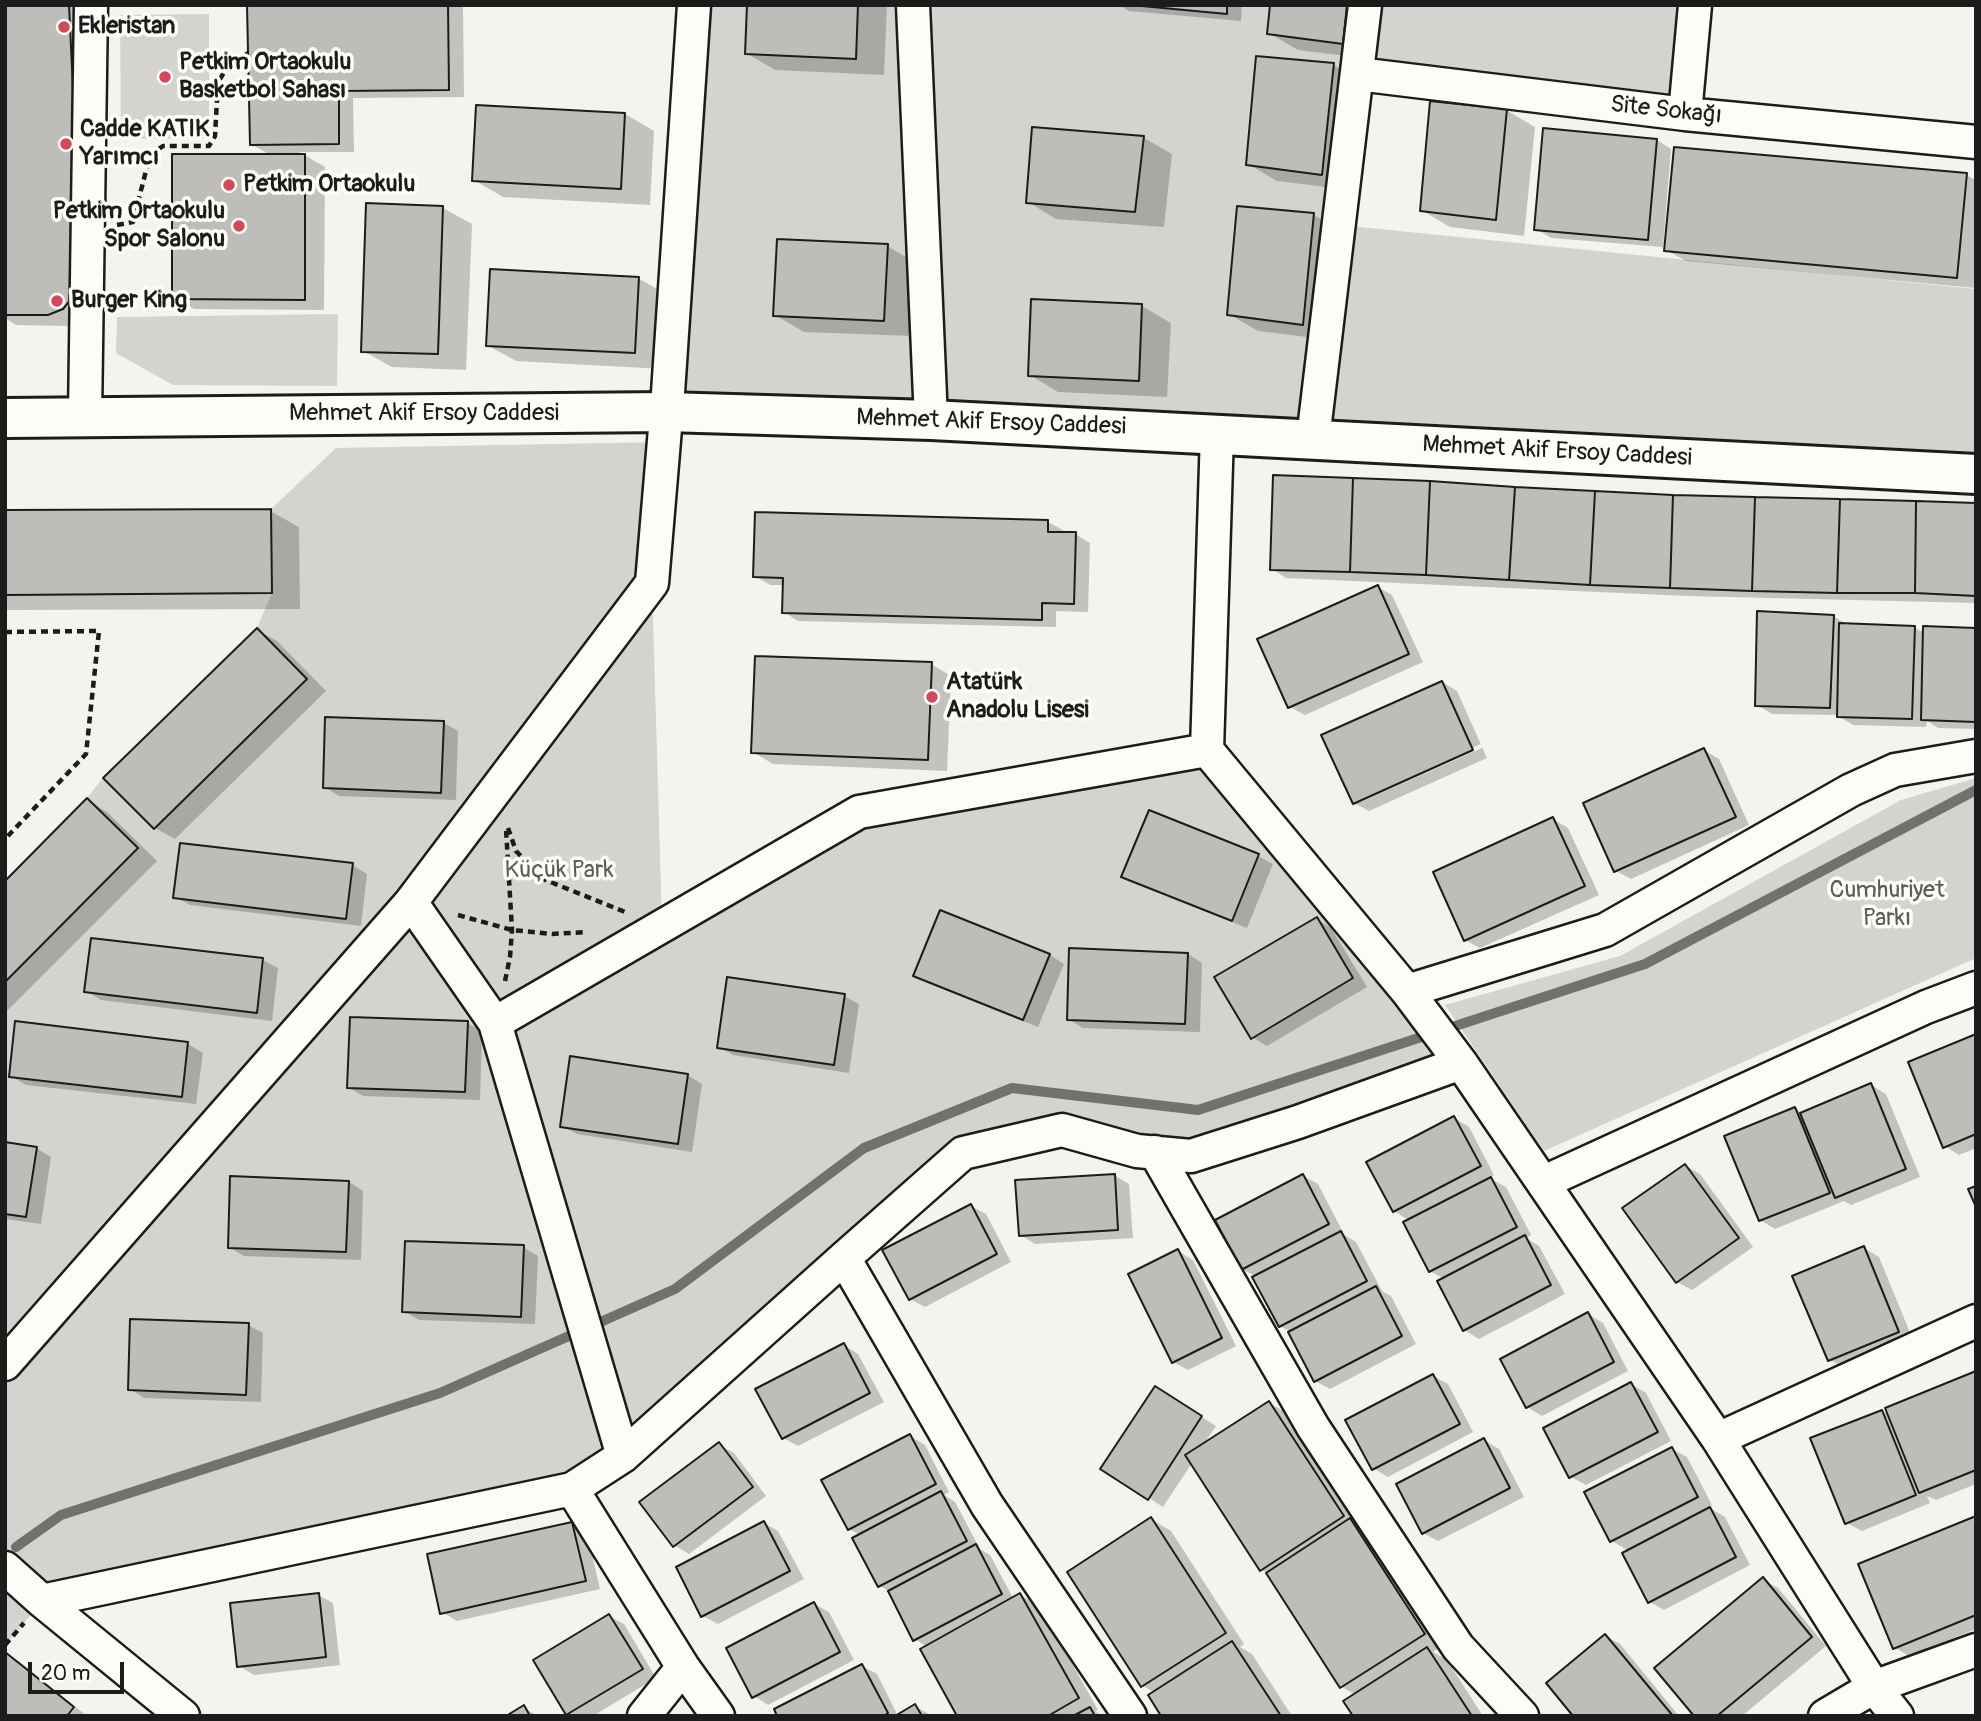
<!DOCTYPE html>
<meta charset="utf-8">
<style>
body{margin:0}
#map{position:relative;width:1981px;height:1721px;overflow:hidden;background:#f4f3ee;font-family:Pangolin,sans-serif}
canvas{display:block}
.frame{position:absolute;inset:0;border:7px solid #1c1c1c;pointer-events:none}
.scale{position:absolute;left:28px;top:1662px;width:96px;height:32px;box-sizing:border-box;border:4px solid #1c1c1c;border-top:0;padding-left:9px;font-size:21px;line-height:24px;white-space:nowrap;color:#1c1c1c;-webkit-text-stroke:5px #fdfcf7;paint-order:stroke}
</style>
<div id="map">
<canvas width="1981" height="1721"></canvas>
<div class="frame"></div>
<div class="scale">20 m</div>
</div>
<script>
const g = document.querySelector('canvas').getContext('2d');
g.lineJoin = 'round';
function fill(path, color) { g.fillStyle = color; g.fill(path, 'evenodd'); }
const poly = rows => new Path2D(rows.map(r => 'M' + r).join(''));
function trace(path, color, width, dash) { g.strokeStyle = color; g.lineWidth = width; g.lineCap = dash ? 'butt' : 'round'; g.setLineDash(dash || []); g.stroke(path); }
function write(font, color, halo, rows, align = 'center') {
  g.font = font + ' Pangolin,sans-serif'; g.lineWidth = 7; g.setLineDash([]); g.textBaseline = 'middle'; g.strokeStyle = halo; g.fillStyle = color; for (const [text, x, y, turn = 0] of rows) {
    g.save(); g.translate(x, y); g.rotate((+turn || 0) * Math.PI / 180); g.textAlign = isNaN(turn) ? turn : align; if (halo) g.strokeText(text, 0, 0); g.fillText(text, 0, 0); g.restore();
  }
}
const green = poly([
 [694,5,1695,5,1685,114,1358,74,1339,225,1976,289,1976,474,667,412],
 [209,14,209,138,121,139,120,15],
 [338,314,337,386,173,385,116,353,117,317],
 [664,442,652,583,662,926,859,812,1207,750,1461,1063,1191,1156,1062,1130,963,1153,572,1489,43,1601,5,1645,5,982,138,849,87,798,103,778,154,829,307,679,257,628,272,593,271,509,336,448],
 [1976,778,1976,958,1544,1151,1445,1005,1620,956,1901,800]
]);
const shadow = poly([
 [5,5,88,5,84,319,68,326,16,325,5,318],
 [250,5,463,5,464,97,353,98,354,152,299,152,325,167,324,310,194,309,174,298,272,156,251,144],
 [749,5,887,5,884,75,775,70,746,53],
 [1119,5,1242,5,1241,21,1129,11],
 [1271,5,1377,5,1371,59,1298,50,1269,33],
 [1333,65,1362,81,1351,190,1277,181,1248,164],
 [1506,110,1535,127,1524,236,1450,227,1421,210],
 [625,114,654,131,650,205,503,197,474,180],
 [1144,138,1172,154,1164,227,1056,219,1028,202],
 [1657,140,1671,149,1663,247,1551,238,1536,229],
 [1966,175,1976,180,1976,288,1686,261,1666,250],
 [443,208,472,224,466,370,392,367,363,351],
 [1314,215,1342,232,1332,340,1258,331,1229,314],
 [887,246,916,263,913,336,804,332,775,315],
 [638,278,667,295,663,369,516,361,487,345],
 [1033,301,1142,306,1171,323,1167,397,1058,392,1030,375],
 [1673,496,1976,505,1976,603,1687,596,1286,578,1272,569],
 [270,511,299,527,300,609,5,610,5,512],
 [1048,522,1063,530,1063,534,1075,534,1090,543,1088,612,1056,611,1056,627,798,621,784,612,784,585,770,585,755,576],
 [1377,587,1392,595,1423,662,1305,715,1290,707],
 [1833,616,1848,625,1915,628,1925,633,1976,630,1976,729,1938,728,1927,721,1926,727,1853,725,1837,715,1772,714,1757,705],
 [257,630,277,641,326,691,175,839,155,828],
 [931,664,951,676,947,771,773,764,753,752],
 [1442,682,1457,691,1487,758,1369,811,1354,803],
 [1481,744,1482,748,1361,802,1361,798],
 [444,723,458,731,456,800,339,796,325,787],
 [1704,750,1719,759,1749,825,1631,879,1616,871],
 [88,800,107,812,157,861,5,1013,5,883],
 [1553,819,1568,828,1599,895,1480,948,1465,940],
 [1258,856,1273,864,1247,928,1138,884,1124,876],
 [352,865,367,874,361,926,190,905,175,897],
 [941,912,1050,955,1064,964,1038,1027,930,984,915,975],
 [1317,919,1331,928,1367,987,1267,1046,1252,1037],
 [92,940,263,960,278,968,272,1021,101,1000,86,991],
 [1188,954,1202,963,1200,1032,1083,1028,1068,1019],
 [844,996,859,1004,849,1073,733,1055,719,1047],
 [467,1023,482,1031,480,1100,363,1096,348,1087],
 [1976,1036,1976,1148,1959,1155,1945,1146],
 [188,1044,203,1053,196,1104,26,1085,11,1076],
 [687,1075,702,1084,692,1152,577,1134,562,1126],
 [1871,1085,1886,1094,1920,1177,1851,1205,1844,1201,1775,1229,1760,1220,1795,1109,1802,1113],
 [1454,1118,1469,1127,1494,1175,1489,1178,1506,1187,1531,1235,1526,1238,1539,1246,1565,1294,1479,1339,1464,1330,1444,1279,1430,1271,1410,1221,1394,1211],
 [5,1143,36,1148,51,1157,41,1224,5,1219],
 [1686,1166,1700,1174,1753,1247,1692,1290,1677,1282],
 [1114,1175,1129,1184,1133,1238,1035,1244,1021,1235],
 [1303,1176,1318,1184,1343,1232,1341,1233,1356,1242,1382,1291,1391,1296,1416,1344,1330,1389,1315,1381,1289,1331,1280,1326,1257,1277,1242,1269],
 [349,1182,363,1191,361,1260,244,1256,229,1247],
 [971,1206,986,1214,1011,1262,925,1307,910,1299],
 [523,1247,538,1256,535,1324,419,1320,404,1311],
 [1864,1248,1879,1257,1913,1340,1844,1368,1829,1359],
 [1178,1251,1193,1260,1236,1346,1188,1370,1173,1362],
 [1588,1314,1603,1323,1628,1371,1542,1416,1527,1407],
 [248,1325,263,1333,261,1402,144,1398,130,1389],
 [844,1345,858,1354,884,1402,798,1446,783,1438],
 [1976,1373,1976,1484,1936,1500,1927,1496,1930,1503,1862,1531,1847,1523,1882,1411,1890,1416],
 [1433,1376,1448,1384,1473,1432,1388,1477,1373,1468],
 [1631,1384,1646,1393,1671,1441,1586,1485,1571,1477],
 [1170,1397,1216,1426,1203,1445,1269,1403,1289,1414,1444,1645,1433,1652,1447,1660,1483,1716,1355,1716,1356,1695,1342,1687,1268,1574,1261,1569,1192,1463,1163,1507,1149,1498],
 [910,1436,925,1445,949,1492,944,1495,955,1502,980,1549,990,1555,1013,1598,1020,1595,1040,1606,1098,1710,1095,1711,1102,1716,959,1716,927,1647,915,1639,890,1592,880,1586,860,1535,849,1529],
 [1484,1440,1499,1449,1524,1497,1438,1541,1423,1533],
 [719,1445,734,1453,766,1496,689,1554,674,1545],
 [1672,1449,1687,1457,1712,1505,1708,1507,1725,1517,1750,1565,1664,1610,1650,1602,1629,1551,1612,1541],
 [1976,1518,1976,1629,1909,1656,1894,1647],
 [1151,1519,1171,1531,1244,1644,1240,1647,1252,1654,1292,1716,1163,1716,1155,1693,1143,1686],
 [764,1523,778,1531,804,1579,718,1624,703,1616],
 [572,1524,587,1532,600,1589,457,1621,442,1612],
 [1763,1580,1778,1588,1826,1646,1742,1716,1697,1716],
 [318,1595,333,1603,340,1665,254,1675,239,1666],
 [814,1604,829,1612,854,1660,768,1705,754,1696],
 [609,1616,624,1624,656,1678,593,1716,571,1716,568,1714],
 [1605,1636,1620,1644,1679,1716,1575,1716],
 [5,1654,20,1662,87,1716,5,1716],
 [862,1666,877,1674,898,1716,779,1716],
 [915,1706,932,1716,899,1716],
 [524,1708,538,1716,510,1716]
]);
const stream = poly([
 [16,1547,61,1515,440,1393,675,1289,864,1148,1012,1088,1198,1110,1645,964,1976,790]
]);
const building = poly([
 [5,5,69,5,82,276,76,293,63,309,48,315,5,315,5,5],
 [247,5,448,5,449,90,339,91,339,144,250,145,247,5],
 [747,5,858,5,856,59,745,54,747,5],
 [1131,5,1227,5,1227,14,1131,5],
 [1270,5,1347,5,1343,44,1267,34,1270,5],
 [1256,56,1334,63,1322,175,1246,165,1256,56],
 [1430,101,1507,109,1496,220,1420,211,1430,101],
 [476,105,625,113,621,189,472,181,476,105],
 [1032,127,1144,136,1135,212,1026,203,1032,127],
 [1543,128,1657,139,1648,240,1534,230,1543,128],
 [1674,147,1967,173,1957,278,1664,251,1674,147],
 [172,154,305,154,305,300,172,299,172,154],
 [366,203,443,206,438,354,361,352,366,203],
 [1237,206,1314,213,1303,325,1227,315,1237,206],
 [777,239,888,244,884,321,773,316,777,239],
 [490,269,639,277,635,353,486,346,490,269],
 [1031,299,1142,304,1139,381,1028,376,1031,299],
 [1273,475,1353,478,1350,572,1270,570,1273,475],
 [1353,478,1430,481,1426,575,1350,572,1353,478],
 [1430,481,1515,487,1509,580,1426,575,1430,481],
 [1515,487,1595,491,1590,585,1509,580,1515,487],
 [1595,491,1673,495,1670,588,1590,585,1595,491],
 [1673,495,1755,497,1752,591,1670,588,1673,495],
 [1755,497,1840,499,1837,593,1752,591,1755,497],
 [1840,499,1916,501,1915,593,1837,593,1840,499],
 [1916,501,1976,503,1976,596,1915,593,1916,501],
 [271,509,272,593,5,595,5,510,271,509],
 [755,512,1048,520,1048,532,1076,532,1074,604,1042,603,1042,620,782,613,783,578,753,577,755,512],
 [1378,585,1409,654,1288,708,1257,639,1378,585],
 [1757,611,1834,615,1830,708,1755,706,1757,611],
 [1839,623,1915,626,1912,719,1837,717,1839,623],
 [1923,626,1976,628,1976,722,1921,720,1923,626],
 [257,628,307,679,154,829,103,778,257,628],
 [755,656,932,662,928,760,751,753,755,656],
 [1442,681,1473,750,1353,804,1321,735,1442,681],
 [325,717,444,721,441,793,323,788,325,717],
 [1704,748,1736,817,1614,872,1583,803,1704,748],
 [87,798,138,848,5,982,5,881,87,798],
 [1149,810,1259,854,1232,921,1121,877,1149,810],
 [1553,817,1585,886,1464,941,1433,872,1553,817],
 [180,843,353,863,346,919,173,898,180,843],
 [940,910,1050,954,1023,1020,913,976,940,910],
 [1317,917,1353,978,1251,1039,1214,977,1317,917],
 [91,938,263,958,257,1013,84,992,91,938],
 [1069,948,1188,953,1185,1024,1067,1020,1069,948],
 [727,977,845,994,834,1065,717,1048,727,977],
 [350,1017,468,1021,465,1092,347,1088,350,1017],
 [15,1021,188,1042,182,1097,9,1077,15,1021],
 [1976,1034,1976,1134,1943,1148,1908,1062,1976,1034],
 [570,1056,688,1074,678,1144,560,1127,570,1056],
 [1871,1083,1906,1169,1835,1198,1800,1113,1871,1083],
 [1795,1107,1830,1193,1759,1221,1724,1136,1795,1107],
 [1454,1116,1481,1166,1393,1212,1366,1162,1454,1116],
 [5,1142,37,1147,26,1217,5,1214,5,1142],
 [1685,1164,1739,1238,1676,1283,1622,1208,1685,1164],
 [1115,1174,1118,1230,1019,1236,1015,1180,1115,1174],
 [1303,1174,1329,1224,1241,1270,1215,1220,1303,1174],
 [230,1176,349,1181,346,1252,228,1248,230,1176],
 [1491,1177,1517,1227,1429,1272,1403,1222,1491,1177],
 [1976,1186,1976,1207,1968,1189,1976,1186],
 [971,1204,997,1254,909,1300,882,1250,971,1204],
 [1341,1231,1367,1281,1279,1327,1252,1277,1341,1231],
 [1525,1235,1551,1285,1463,1331,1437,1281,1525,1235],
 [405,1241,524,1245,521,1317,402,1312,405,1241],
 [1864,1246,1899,1332,1828,1361,1792,1276,1864,1246],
 [1178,1249,1222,1338,1172,1363,1128,1274,1178,1249],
 [1376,1286,1402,1336,1314,1382,1288,1332,1376,1286],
 [1588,1312,1614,1362,1526,1408,1500,1359,1588,1312],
 [130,1319,249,1323,246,1395,128,1390,130,1319],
 [844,1343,870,1393,782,1439,755,1389,844,1343],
 [1976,1371,1976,1470,1919,1493,1885,1408,1976,1371],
 [1433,1374,1460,1424,1372,1470,1345,1420,1433,1374],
 [1631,1382,1658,1432,1569,1478,1543,1428,1631,1382],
 [1155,1386,1202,1416,1148,1500,1100,1469,1155,1386],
 [1269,1401,1344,1516,1260,1571,1185,1455,1269,1401],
 [1882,1410,1916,1495,1845,1524,1810,1438,1882,1410],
 [910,1434,936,1484,848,1530,821,1480,910,1434],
 [1484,1438,1510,1488,1422,1534,1396,1484,1484,1438],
 [719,1442,753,1487,673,1547,639,1502,719,1442],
 [1672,1447,1698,1497,1610,1542,1584,1492,1672,1447],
 [941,1491,967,1541,878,1587,852,1538,941,1491],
 [1710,1507,1736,1557,1648,1603,1622,1553,1710,1507],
 [1976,1516,1976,1615,1893,1649,1858,1564,1976,1516],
 [1151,1517,1226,1633,1141,1687,1067,1572,1151,1517],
 [1350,1518,1425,1634,1340,1688,1266,1573,1350,1518],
 [764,1521,790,1571,701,1617,676,1567,764,1521],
 [572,1522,586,1581,440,1614,427,1554,572,1522],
 [976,1544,1002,1594,913,1641,888,1591,976,1544],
 [1763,1577,1812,1637,1717,1716,1694,1716,1654,1668,1763,1577],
 [319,1593,326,1657,237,1667,230,1603,319,1593],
 [1020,1593,1079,1698,1048,1716,957,1716,920,1649,1020,1593],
 [814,1602,840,1652,752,1698,726,1648,814,1602],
 [609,1614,643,1669,566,1715,533,1660,609,1614],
 [1605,1634,1673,1716,1573,1716,1546,1683,1605,1634],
 [1232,1641,1281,1716,1161,1716,1148,1695,1232,1641],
 [1427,1647,1472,1716,1353,1716,1343,1701,1427,1647],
 [5,1652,74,1707,67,1716,5,1716,5,1652],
 [862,1664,888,1713,884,1716,777,1716,774,1709,862,1664],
 [915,1704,922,1716,895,1716,915,1704],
 [524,1705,530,1716,506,1716,524,1705],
 [1090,1707,1095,1716,1073,1716,1090,1707]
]);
const path = poly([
 [117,225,133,222,150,155,163,146,209,146,215,136,218,82,227,68,248,53],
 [5,632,99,631,86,754,5,839],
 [508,828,516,851,543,879,625,912],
 [458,915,512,930,552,934,587,932],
 [505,981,510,957,512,930,506,829],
 [5,1645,24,1623]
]);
const street = poly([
 [913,5,931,420],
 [1358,74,1685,114,1976,142],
 [1685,114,1695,5],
 [85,416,91,5],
 [1217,433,1207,750,1407,991,1461,1063,1718,1439,1874,1687,1897,1716],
 [1313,439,1365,5],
 [411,902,495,1023,623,1456],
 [1407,991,1605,930,1851,790,1895,770,1976,756],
 [495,1023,859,812,1207,750],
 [1155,1152,1313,1427,1458,1647,1522,1716],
 [1544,1182,1926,1007,1976,988],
 [844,1258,987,1505,1130,1716],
 [5,1364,411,902,652,583,668,393,694,5],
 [1718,1439,1976,1321],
 [572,1489,683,1667,718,1716],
 [5,1568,42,1601,183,1716],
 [42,1601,572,1489,623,1456,844,1258,963,1153,1062,1130,1137,1151,1191,1156,1298,1122,1461,1063],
 [644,1716,683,1667],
 [1825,1716,1874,1687,1976,1650]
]);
const secondary = poly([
 [5,418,667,412,931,420,1976,474]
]);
const markers = [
 [64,27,7,"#d1495b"],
 [165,77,7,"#d1495b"],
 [66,144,7,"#d1495b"],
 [229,185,7,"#d1495b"],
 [239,226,7,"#d1495b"],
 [57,301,7,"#d1495b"],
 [932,697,7,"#d1495b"]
];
const poiNames = [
 ["Ekleristan",78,27],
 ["Petkim Ortaokulu",179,63],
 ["Basketbol Sahası",179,91],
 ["Cadde KATIK",80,130],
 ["Yarımcı",80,158],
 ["Petkim Ortaokulu",243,185],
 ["Petkim Ortaokulu",225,212,"right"],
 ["Spor Salonu",225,240,"right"],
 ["Burger King",71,301],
 ["Atatürk",946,683],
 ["Anadolu Lisesi",946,711]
];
const streetNames = [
 ["Site Sokağı",1666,111,6],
 ["Mehmet Akif Ersoy Caddesi",424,414],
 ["Mehmet Akif Ersoy Caddesi",991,423,2],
 ["Mehmet Akif Ersoy Caddesi",1557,452,3]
];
const parkNames = [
 ["Küçük Park",559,871],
 ["Cumhuriyet",1887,891],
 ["Parkı",1887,919]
];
fill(green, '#d4d3cf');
fill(shadow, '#0003');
trace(stream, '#72716f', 10);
fill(building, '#bebdba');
trace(building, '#1c1c1c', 2);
trace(street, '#1c1c1c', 37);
trace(secondary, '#1c1c1c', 44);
trace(path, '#1c1c1c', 4.5, [7, 5]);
trace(street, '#fdfcf7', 32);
trace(secondary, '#fdfcf7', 38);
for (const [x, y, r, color] of markers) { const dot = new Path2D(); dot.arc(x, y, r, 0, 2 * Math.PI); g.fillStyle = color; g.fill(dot); trace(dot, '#fdfcf7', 2.5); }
write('bold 24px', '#1c1c1c', '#fdfcf7', poiNames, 'left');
write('24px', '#1c1c1c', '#fdfcf7', streetNames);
write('24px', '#5c5c5b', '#fdfcf7', parkNames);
</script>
